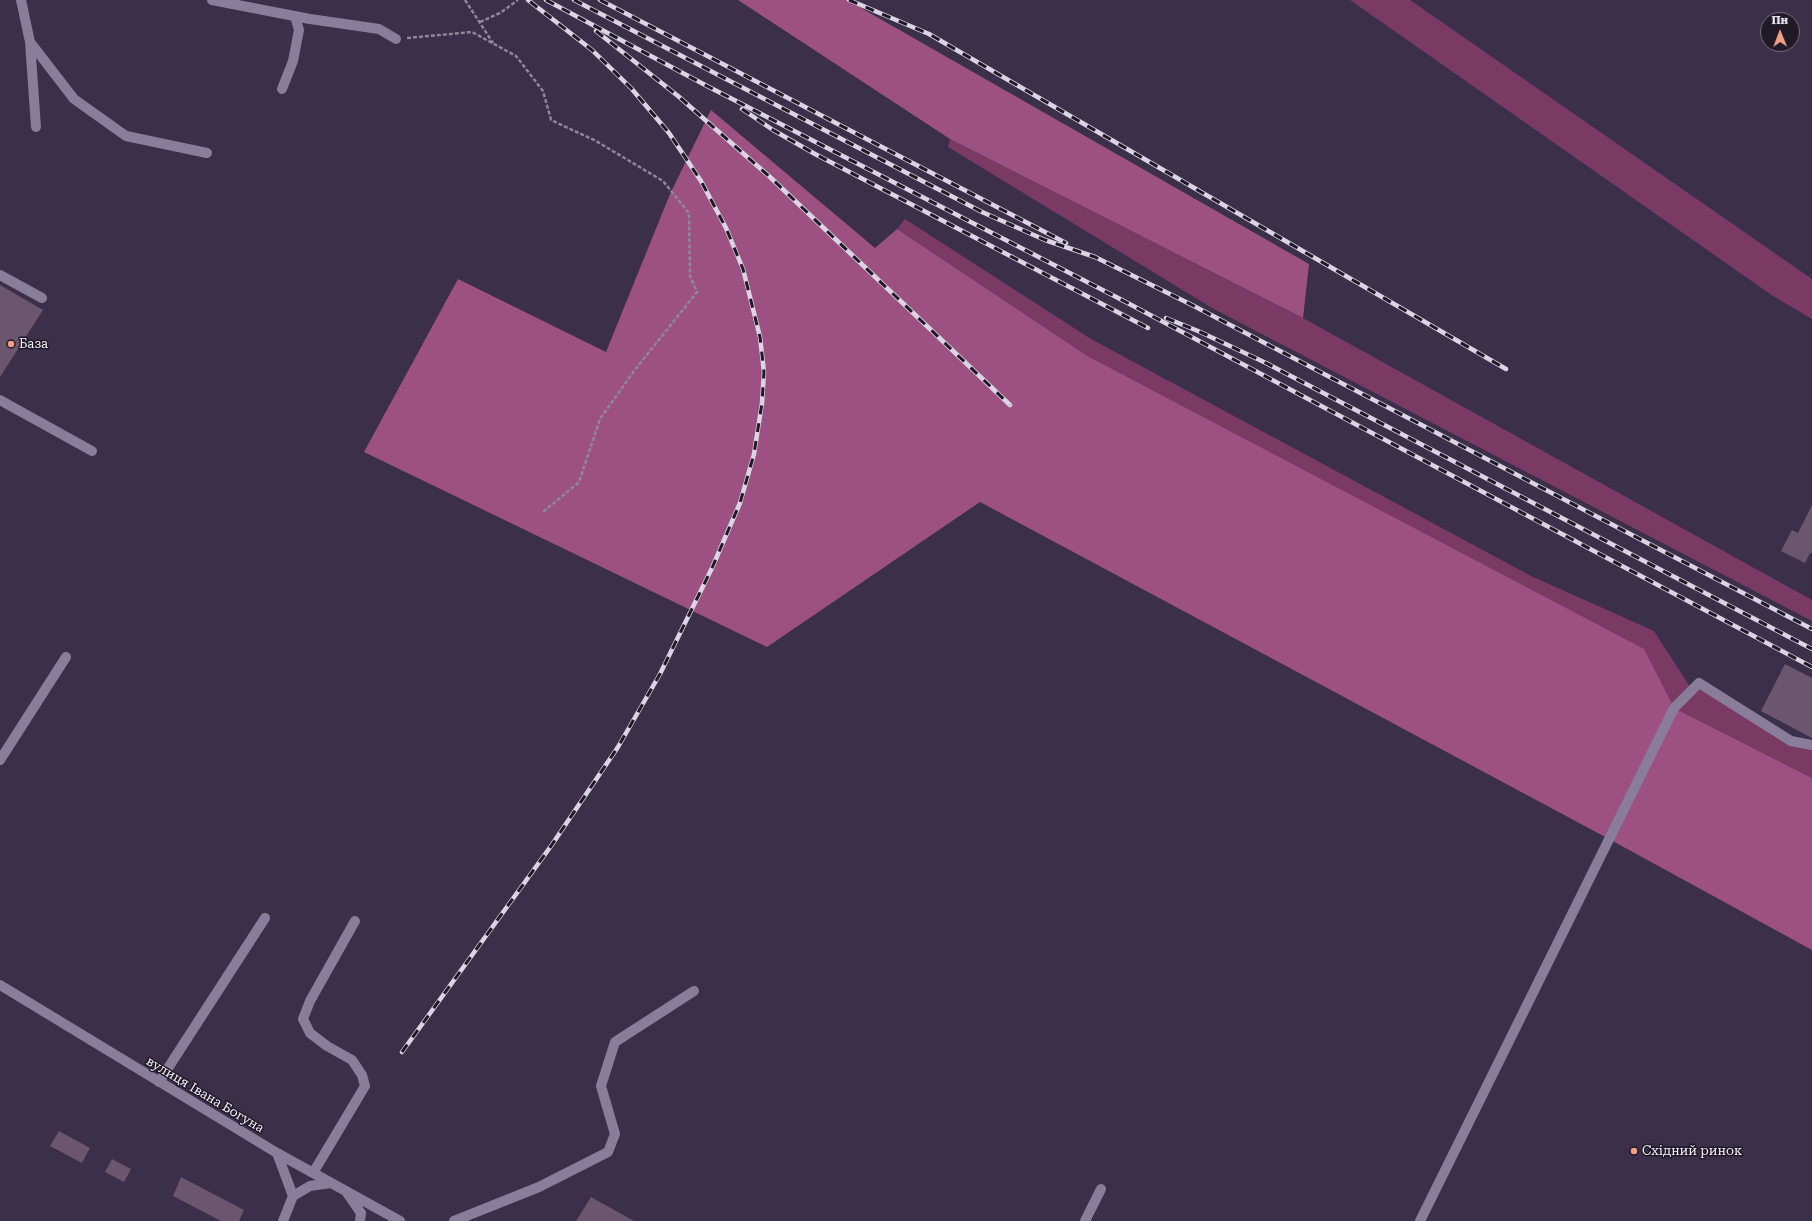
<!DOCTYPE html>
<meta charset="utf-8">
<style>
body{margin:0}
#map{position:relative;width:1812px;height:1221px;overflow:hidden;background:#3b2f49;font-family:"Roboto Serif",serif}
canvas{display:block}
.north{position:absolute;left:1760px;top:12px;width:40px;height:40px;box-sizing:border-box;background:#1f1a26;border:1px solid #75707c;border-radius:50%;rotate:359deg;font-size:11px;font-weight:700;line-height:16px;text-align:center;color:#f6f0fe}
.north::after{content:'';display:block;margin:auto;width:14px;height:18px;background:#f39f84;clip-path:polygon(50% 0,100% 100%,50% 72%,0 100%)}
</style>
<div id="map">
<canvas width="1812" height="1221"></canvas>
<div class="north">Пн</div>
</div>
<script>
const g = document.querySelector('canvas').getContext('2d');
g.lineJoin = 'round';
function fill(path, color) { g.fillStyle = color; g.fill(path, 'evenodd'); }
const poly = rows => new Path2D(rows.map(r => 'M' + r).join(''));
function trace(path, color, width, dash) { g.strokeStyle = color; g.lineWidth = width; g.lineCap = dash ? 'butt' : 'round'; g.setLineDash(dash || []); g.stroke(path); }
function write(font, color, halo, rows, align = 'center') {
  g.font = font + ' "Roboto Serif",serif'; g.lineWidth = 3; g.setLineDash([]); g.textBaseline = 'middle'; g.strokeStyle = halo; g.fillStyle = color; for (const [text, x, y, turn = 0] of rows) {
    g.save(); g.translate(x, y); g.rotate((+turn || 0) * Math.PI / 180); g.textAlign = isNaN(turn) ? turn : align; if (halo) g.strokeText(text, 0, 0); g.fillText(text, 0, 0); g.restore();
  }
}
const green = poly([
 [1350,0,1410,0,1812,279,1812,319,1773,296],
 [950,139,1303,318,1812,600,1812,621,1212,308,948,147],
 [905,219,1091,339,1531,576,1654,631,1692,690,1699,683,1791,741,1812,745,1812,778,1674,708,1089,357,897,229]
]);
const forest = poly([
 [738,0,847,0,1309,264,1303,318,950,139],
 [711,110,875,248,897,229,1089,357,1644,649,1674,708,1812,778,1812,950,1609,839,980,502,767,647,364,452,458,279,606,352,670,194]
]);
const building = poly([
 [0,285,43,310,0,377],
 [1812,505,1812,554,1810,553,1805,563,1781,551,1792,530,1798,533],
 [1785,664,1812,678,1812,738,1761,711],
 [59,1131,90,1148,82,1163,50,1146],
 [112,1159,131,1169,124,1182,105,1172],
 [181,1177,244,1210,239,1221,221,1221,173,1196],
 [591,1197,634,1221,576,1221]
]);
const path = poly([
 [465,0,493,43],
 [480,22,500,13,518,0],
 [407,38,472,32,516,56,543,91,551,120,596,141,663,181,689,213,690,276,697,292,634,371,600,419,579,482,543,512]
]);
const minor = poly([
 [21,0,30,42,36,127],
 [212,0,310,19,379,29,396,39],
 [30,42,74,99,126,136,207,153],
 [282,89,293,61,299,30,295,16],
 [0,275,42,298],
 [0,400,92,451],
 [0,760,66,657],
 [0,985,277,1153,400,1221],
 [159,1082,265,918],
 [277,1153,293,1196],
 [313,1173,365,1086,362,1075,352,1060,327,1046,310,1033,303,1019,310,1001,355,921],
 [347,1193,361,1213,360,1221],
 [283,1221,293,1196,310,1186,331,1183],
 [454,1221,539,1187,608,1152,615,1134,601,1086,615,1042,694,991],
 [1085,1221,1101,1189],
 [1420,1221,1674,708,1699,683,1791,741,1812,745]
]);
const rail = poly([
 [546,0,707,86,1122,300,1812,667],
 [574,0,982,212,1045,240,1095,257,1192,305,1812,629],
 [600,0,1066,243],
 [849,0,929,34,1506,369],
 [596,31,678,96,770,177,1010,405],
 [742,109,773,130,815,154,1148,328],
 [1166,318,1198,331,1266,363,1812,649],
 [402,1052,551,846,618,747,660,674,712,568,740,503,754,454,762,403,764,372,760,337,743,269,726,228,701,181,669,133,631,88,592,50,528,0]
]);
const markers = [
 [11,344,4,"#f39f84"],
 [1634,1151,4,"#f39f84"]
];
const poiNames = [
 ["База",19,344],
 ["Східний ринок",1642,1151]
];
const streetNames = [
 ["вулиця Івана Богуна",205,1095,31]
];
fill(green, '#7b3a64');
fill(forest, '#9d5182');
fill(building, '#6c556e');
trace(path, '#8f869b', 2.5, [4, 2]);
trace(minor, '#8a7d9b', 10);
trace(rail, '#dbd4e4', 4.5);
trace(rail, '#1f1a26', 3, [9]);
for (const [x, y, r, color] of markers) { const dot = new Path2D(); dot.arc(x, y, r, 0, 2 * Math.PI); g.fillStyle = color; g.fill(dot); trace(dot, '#1f1a26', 1.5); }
write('13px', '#f6f0fe', '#1f1a26', poiNames, 'left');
write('13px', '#f6f0fe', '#1f1a26', streetNames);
</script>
